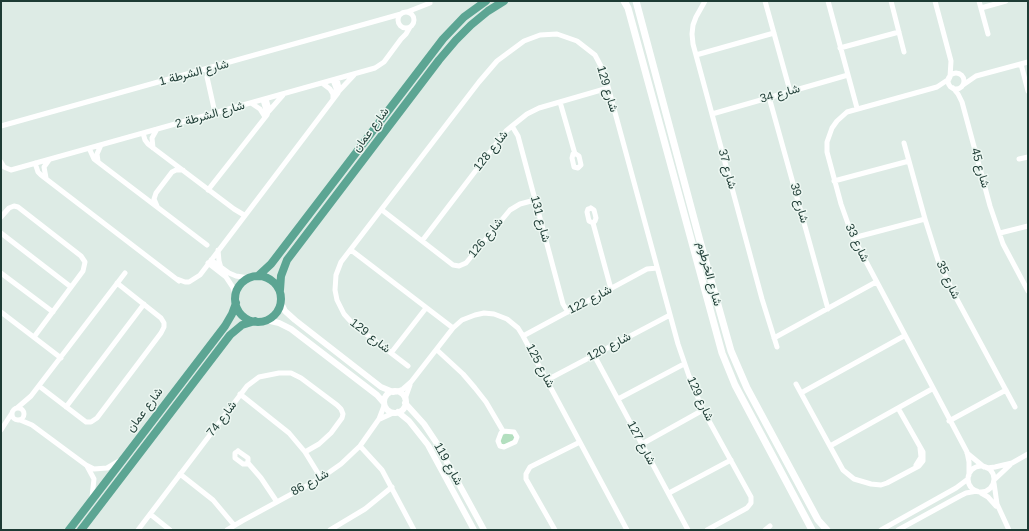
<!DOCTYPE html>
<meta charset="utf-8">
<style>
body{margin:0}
#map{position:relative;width:1029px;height:531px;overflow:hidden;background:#ddebe5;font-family:Helvetica,sans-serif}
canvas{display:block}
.frame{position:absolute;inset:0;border:2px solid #1d3b34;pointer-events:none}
</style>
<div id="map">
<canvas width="1029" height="531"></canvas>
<div class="frame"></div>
</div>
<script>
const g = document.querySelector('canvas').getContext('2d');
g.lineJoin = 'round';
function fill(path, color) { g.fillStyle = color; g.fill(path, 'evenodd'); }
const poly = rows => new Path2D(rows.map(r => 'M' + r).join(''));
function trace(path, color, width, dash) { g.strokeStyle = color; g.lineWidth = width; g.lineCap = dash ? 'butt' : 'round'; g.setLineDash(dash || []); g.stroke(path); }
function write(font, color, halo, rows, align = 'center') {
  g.font = font + ' Helvetica,Vazirmatn,sans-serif'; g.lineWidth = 3; g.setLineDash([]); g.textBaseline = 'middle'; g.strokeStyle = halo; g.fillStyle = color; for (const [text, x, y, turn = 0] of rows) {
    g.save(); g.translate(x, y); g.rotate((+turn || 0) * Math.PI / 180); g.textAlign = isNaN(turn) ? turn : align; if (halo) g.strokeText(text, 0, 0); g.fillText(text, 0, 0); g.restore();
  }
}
const green = poly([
 [509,432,512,433,515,439,505,445,501,445,499,439,501,436]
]);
const minor = poly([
 [705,1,696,17,693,25,692,34,693,44,762,299,777,347],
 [765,1,790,91],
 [828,1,857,108],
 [891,1,904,52],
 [935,1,951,61,950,77],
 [979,1,988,34],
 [981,8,1006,1],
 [407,12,430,3],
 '398 20a8 8 0 1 1 16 0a8 8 0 1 1-16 0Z',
 [840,48,899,32],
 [696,55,774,33],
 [1021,64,1028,91],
 [206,69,208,74,207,77,215,113],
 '948 81a8 8 0 1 1 16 0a8 8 0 1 1-16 0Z',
 [949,79,937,87,847,112,837,121,832,128,827,142,827,152,841,204,852,235,967,452,969,462,969,475],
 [333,80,336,88,336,95],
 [322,83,330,89,333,94,333,99],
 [963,85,976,76,1028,62],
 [953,88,958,94,962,102,990,206,1003,244,1028,291],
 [339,91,354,75],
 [769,97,828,309],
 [263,100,266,110,265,116],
 [560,102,575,154],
 [251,103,260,109,265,117],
 [269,111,283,95],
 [712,114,848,75],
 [1,126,401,14],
 [512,126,518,136,563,304,568,312],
 [143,133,145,140,148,144,234,209,244,215],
 [904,143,925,219,938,260,953,292,1015,407],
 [89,148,94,159,207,245],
 [153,148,152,138,157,129],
 [573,154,576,154,579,156,581,165,578,168,574,167,572,158,573,154],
 [1019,159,1028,157],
 [98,161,97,154,101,145],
 [1,162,4,167,11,170,375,68,384,62,401,39,406,34,410,27],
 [35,163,38,172,41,175,179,281],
 [46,178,44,167,49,160],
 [834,181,909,161],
 [208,190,267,115,269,109,266,99],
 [157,206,154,199,156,193,172,172,176,170,183,170],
 [591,208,594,210,596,218,595,221,593,223,589,221,587,212,588,209,591,208],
 [382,210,453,265,459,266,466,263,510,210,520,204,535,200],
 [1,217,9,208,14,206,18,207,81,256,85,262,83,271,34,337],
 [593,223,611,289],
 [1,233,71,287],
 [1000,233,1028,226],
 [853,238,925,219],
 [422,241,506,131,512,126,527,114,539,108,608,88],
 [218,250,219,261,221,268],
 [351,250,453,328],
 [211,260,229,273,236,276,249,278],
 [208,263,226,277,232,286,236,295],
 [1,273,53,312],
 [177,279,185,282,189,282,200,275,338,93,339,88,337,79],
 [1,312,61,358],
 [523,336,647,269,657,268],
 [774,338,876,282],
 [437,350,463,374,475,388,486,402,503,431],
 [391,353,426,308],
 [594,355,688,530],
 [408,366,353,324,344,314,337,300,335,290,336,275,341,262,479,82,497,61,524,41,540,35,557,34,577,41,595,55,604,72,678,344,689,376,703,410,751,497,751,503,747,508,707,530],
 [547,380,670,315],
 [796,384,843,470,854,479,871,484,881,485,887,483,919,466,923,461,923,452,898,408],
 [39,386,86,422,91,422,97,418,161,333,164,327,164,323,161,318,117,283],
 [396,392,403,389,411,382,453,328,462,320,475,315,484,313,494,314,507,319,518,328,523,336,627,530],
 [801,393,904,336],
 [240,394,289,433,305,452,321,478],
 [405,399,410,385],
 [618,399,684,364],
 [66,407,144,304],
 '12 414a6 6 0 1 1 12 0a6 6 0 1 1-12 0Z',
 [17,408,31,396,125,273],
 [380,419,393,413],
 [20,420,32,425,86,465,94,469,107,468,119,461],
 [949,421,1006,390],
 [1,430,12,413],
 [503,431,514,432,517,437,515,442,504,447,500,446,498,441,501,433,503,431],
 [642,444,703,410],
 [360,446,382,470,414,530],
 [830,446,932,389],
 [238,451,248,458,248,461,247,464,243,464,235,458,235,453,238,451],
 [967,453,984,467],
 [248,463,261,478,277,502],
 [916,465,921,457,920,448],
 [87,466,94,479,92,497],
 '968 479a13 13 0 1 1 26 0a13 13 0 1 1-26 0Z',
 [987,468,995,467,1012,463,1028,454],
 [180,474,213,500,234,525],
 [994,480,1010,465],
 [994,483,997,504,1009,530],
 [669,493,731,460],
 [981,493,988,497,996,506],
 [150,514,170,530],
 [138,530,247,386,259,377,279,373,291,373,301,378,337,405,341,409,343,414,342,418,331,433,319,444,305,452],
 [227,530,242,521,321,478,341,464,360,446,379,419,384,406],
 [330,530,365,509,392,487],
 [555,530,526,479,526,474,530,467,580,442],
 [765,530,770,526],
 [881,530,956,488,968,479],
 [898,530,960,496,966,493,977,491]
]);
const tertiary = poly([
 [281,303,285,311,295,320,381,387,393,392],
 [266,320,279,323,291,329,377,395,384,403],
 '384 402a11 11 0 1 1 22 0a11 11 0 1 1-22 0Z',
 [405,403,424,424,436,442,484,530],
 [398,412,409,421,428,445,474,530]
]);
const secondary = poly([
 [624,1,628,8,722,353,735,385,812,530],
 [636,1,700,241,731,351,747,388,818,520,827,530]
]);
const primary = poly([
 [258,276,271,264,443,39,464,17,486,1],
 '235 299a23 23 0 1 1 46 0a23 23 0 1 1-46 0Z',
 [280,290,281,276,287,260,439,60,456,40,471,25,488,11,504,1],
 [69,530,225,326,232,314,236,303],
 [81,530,230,335,242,325,255,321]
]);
const streetNames = [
 ["شارع الشرطة 1",194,73,-15],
 ["شارع 129",607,89,73],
 ["شارع 34",780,94,-16],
 ["شارع الشرطة 2",210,115,-16],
 ["شارع عمان",371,130,-53],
 ["شارع 128",491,151,-52],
 ["شارع 45",980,168,74],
 ["شارع 37",727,169,75],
 ["شارع 39",799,203,75],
 ["شارع 131",540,219,75],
 ["شارع 126",486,238,-51],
 ["شارع 33",857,243,65],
 ["شارع الخرطوم",709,274,75],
 ["شارع 35",948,280,65],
 ["شارع 122",590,300,-28],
 ["شارع 129",370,336,38],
 ["شارع 120",609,347,-28],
 ["شارع 125",540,366,62],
 ["شارع 129",700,399,65],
 ["شارع عمان",145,410,-53],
 ["شارع 74",222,419,-53],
 ["شارع 127",641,443,62],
 ["شارع 119",448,464,61],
 ["شارع 86",310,483,-29]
];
fill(green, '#b3dfbf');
trace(minor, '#fff', 5);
trace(tertiary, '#fff', 6);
trace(secondary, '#fff', 7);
trace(primary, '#5ca593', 8);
write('12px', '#1d3b34', '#edf7f2', streetNames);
</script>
